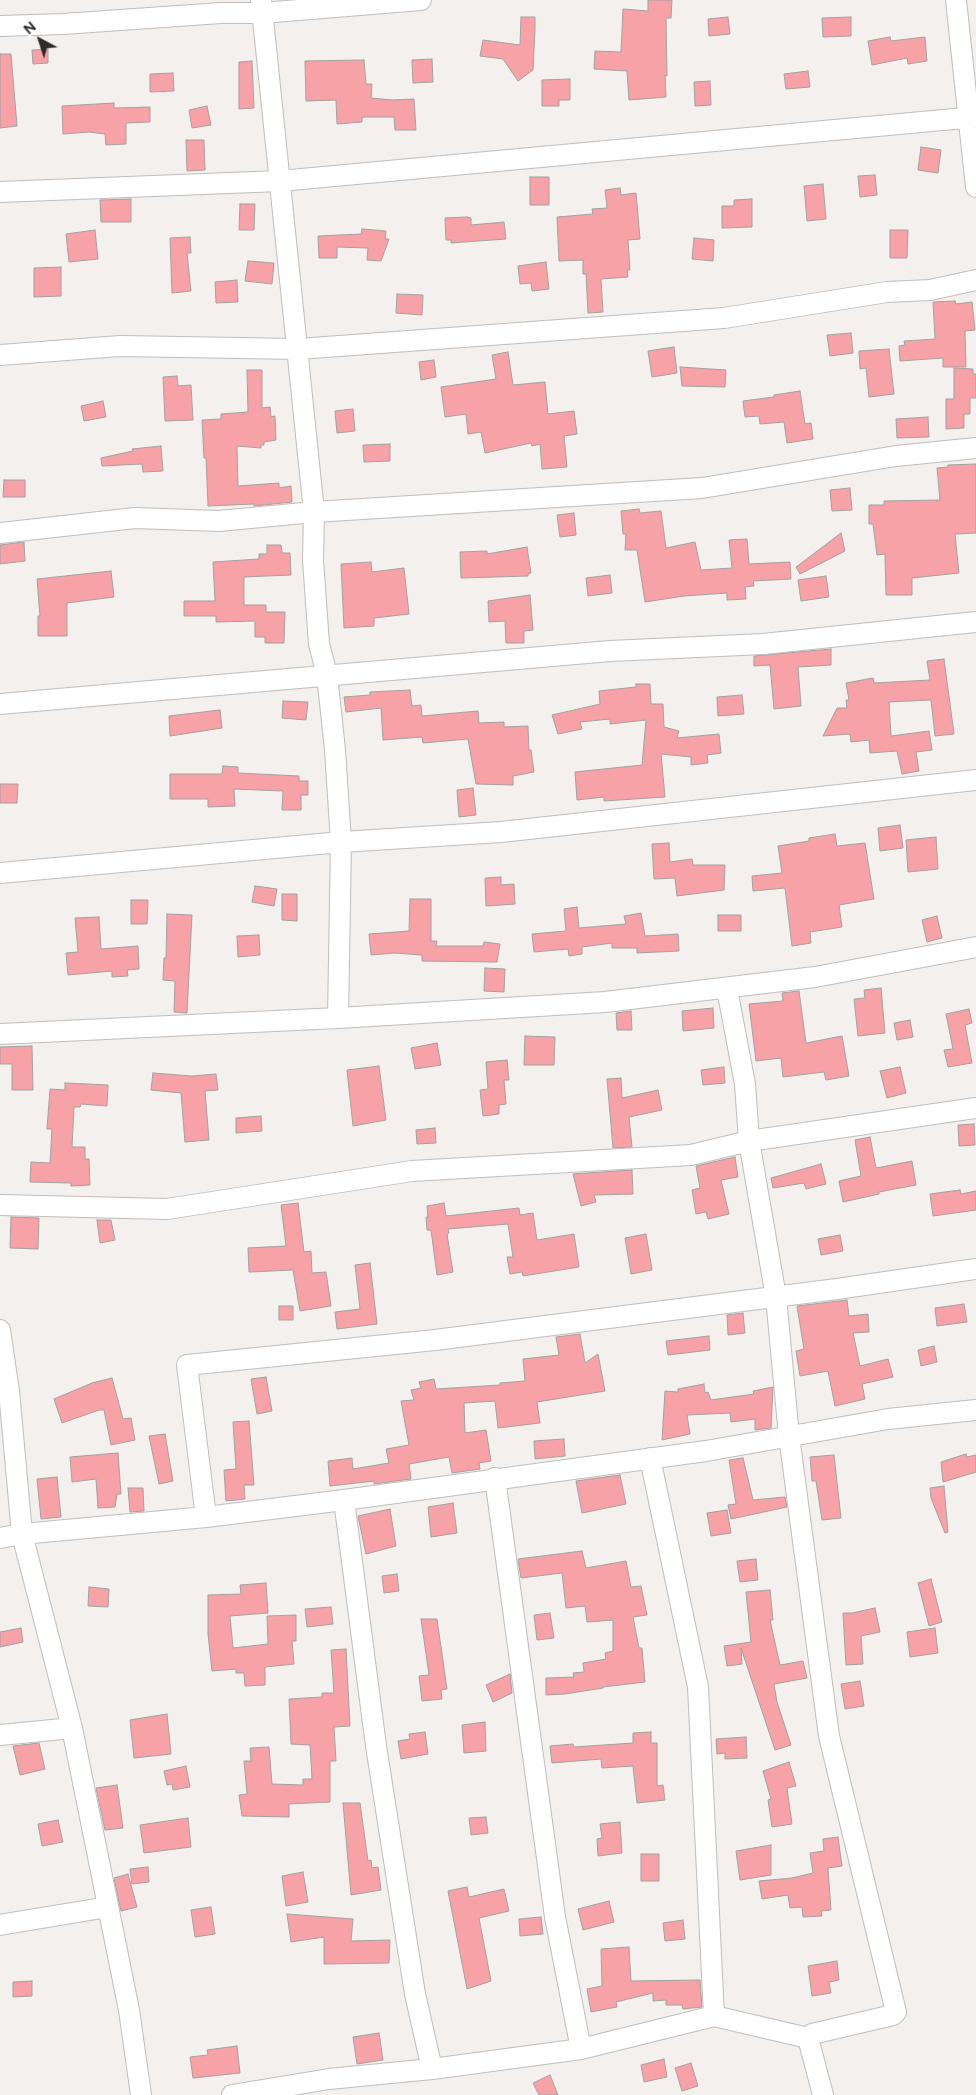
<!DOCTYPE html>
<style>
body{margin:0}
#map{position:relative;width:976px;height:2095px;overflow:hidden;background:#f3f0ee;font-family:Figtree,sans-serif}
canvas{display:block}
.north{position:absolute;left:15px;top:15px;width:50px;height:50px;-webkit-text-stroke:4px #fff;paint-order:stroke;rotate:320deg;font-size:14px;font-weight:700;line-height:20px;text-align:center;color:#2d2b2b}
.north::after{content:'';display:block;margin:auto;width:18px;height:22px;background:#2d2b2b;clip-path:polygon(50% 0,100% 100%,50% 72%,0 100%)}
</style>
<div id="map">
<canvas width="976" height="2095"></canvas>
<div class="north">N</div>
</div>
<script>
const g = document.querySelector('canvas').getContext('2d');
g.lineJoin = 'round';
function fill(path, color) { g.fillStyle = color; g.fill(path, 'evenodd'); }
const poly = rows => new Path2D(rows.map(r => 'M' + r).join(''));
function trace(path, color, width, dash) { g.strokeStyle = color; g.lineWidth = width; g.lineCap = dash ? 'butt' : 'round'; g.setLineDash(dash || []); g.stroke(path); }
const building = poly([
 [648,0,672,0,671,18,666,18,667,76,665,75,666,97,629,100,627,71,594,69,595,51,621,52,623,9,648,11,648,0],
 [521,17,535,17,535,29,533,70,518,81,503,59,480,56,483,40,520,45,521,17],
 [728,17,730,34,709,36,708,19,728,17],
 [851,17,851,36,823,37,822,18,851,17],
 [890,37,891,41,925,37,927,61,908,64,907,58,872,65,868,41,890,37],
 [48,49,48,63,33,64,32,50,48,49],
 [0,54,11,54,17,126,0,128,0,54],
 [432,59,433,82,413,83,412,60,432,59],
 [364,60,366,84,372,84,371,98,393,100,414,99,416,130,395,130,394,117,362,117,362,122,337,124,336,100,306,101,305,61,364,60],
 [252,61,254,108,239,109,239,62,252,61],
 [808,71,810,87,786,89,784,74,808,71],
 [173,73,174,91,150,92,150,74,173,73],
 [570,79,570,100,559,100,559,106,542,106,542,80,570,79],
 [710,81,711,105,695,106,694,82,710,81],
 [114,103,114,108,150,107,150,122,126,123,126,144,106,145,105,134,89,132,63,134,62,106,114,103],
 [207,106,211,125,192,128,189,110,207,106],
 [186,140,204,140,205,170,187,171,186,140],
 [921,147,941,150,938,173,918,170,921,147],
 [875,175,877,195,860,197,858,176,875,175],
 [530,177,549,177,549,205,530,205,530,177],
 [823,184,826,219,807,221,804,186,823,184],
 [620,188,621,195,636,193,640,239,628,240,630,270,627,270,628,277,601,279,603,312,588,313,586,274,583,274,583,260,559,261,557,217,593,214,592,209,607,208,605,190,620,188],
 [131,199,131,222,101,222,100,200,131,199],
 [752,199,752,227,722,228,722,206,734,206,734,200,752,199],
 [240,204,255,204,254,230,239,230,240,204],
 [467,217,471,218,471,225,504,222,506,239,451,243,451,240,446,240,445,218,467,217],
 [362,229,386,231,385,239,389,239,381,261,367,260,368,248,337,247,337,258,319,258,318,236,361,234,362,229],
 [95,230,98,259,69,262,66,234,95,230],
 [890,230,908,230,907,258,890,258,890,230],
 [190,237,191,253,187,253,191,291,172,293,170,238,190,237],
 [694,238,714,240,713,261,692,259,694,238],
 [248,261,274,263,272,284,245,281,248,261],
 [546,262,549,289,532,291,531,283,520,284,518,266,546,262],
 [61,267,61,296,34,297,34,268,61,267],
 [237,280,238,302,216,303,215,282,237,280],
 [397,294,423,295,422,315,396,313,397,294],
 [955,301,956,304,972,302,975,330,965,331,966,367,943,367,943,358,900,361,899,346,905,345,904,341,935,339,933,302,955,301],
 [851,333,853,353,830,356,827,335,851,333],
 [674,347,677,373,652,377,648,351,674,347],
 [889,349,894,394,869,397,866,368,860,369,859,351,889,349],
 [508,352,513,385,545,382,548,414,574,411,577,434,564,436,567,467,542,469,540,444,532,446,531,443,485,453,481,432,468,434,466,414,445,417,441,387,496,379,492,355,508,352],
 [434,360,436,377,421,380,419,362,434,360],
 [680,367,726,370,725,387,682,386,680,367],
 [954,368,973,369,973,374,976,374,976,398,970,398,970,414,964,414,964,428,946,429,946,399,954,399,954,368],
 [247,370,262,370,262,408,270,407,271,417,275,416,276,440,264,442,264,445,261,445,261,448,237,446,238,486,279,483,279,488,291,486,292,502,254,506,254,504,208,506,206,458,204,458,202,420,221,419,221,414,248,412,247,370],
 [177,376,178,386,191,385,193,420,165,421,163,377,177,376],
 [800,391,805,424,811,423,813,439,787,443,784,422,760,424,759,416,745,417,743,401,774,397,774,395,800,391],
 [103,401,106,417,84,421,81,406,103,401],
 [353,409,355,431,337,433,335,411,353,409],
 [928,417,929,437,897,438,896,419,928,417],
 [390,444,390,461,364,462,363,445,390,444],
 [161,446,163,471,143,472,142,464,102,466,101,458,133,451,132,449,161,446],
 [976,464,976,533,955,534,959,573,912,578,912,595,886,595,885,554,877,555,873,524,869,524,869,505,884,505,884,501,940,500,937,468,948,467,948,465,976,464],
 [4,480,25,480,25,497,3,497,4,480],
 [850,488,852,510,832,511,830,490,850,488],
 [639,509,640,513,661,511,666,548,695,542,701,570,732,568,729,540,747,539,749,564,790,562,791,579,753,581,754,586,745,587,746,599,727,600,727,593,684,596,645,602,637,550,625,550,626,534,623,534,621,511,639,509],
 [574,513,576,535,560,537,557,515,574,513],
 [841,533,845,551,800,574,796,567,841,533],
 [24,542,25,561,0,564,0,545,24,542],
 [267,545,281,545,282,553,290,553,291,575,244,577,244,605,266,605,266,612,285,612,284,643,265,643,265,637,255,637,255,621,216,622,216,616,184,616,184,601,215,601,213,562,259,559,259,554,267,554,267,545],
 [527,547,531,573,528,574,528,576,461,578,460,552,487,551,487,554,527,547],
 [371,562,372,572,404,568,409,614,374,618,374,626,344,628,341,564,371,562],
 [111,571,114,597,67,603,67,636,38,636,38,616,40,616,37,579,111,571],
 [610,575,612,593,588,596,586,578,610,575],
 [826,576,829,597,801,601,798,580,826,576],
 [530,595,533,630,524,631,524,643,506,643,505,621,489,622,488,601,530,595],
 [831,649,831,665,798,667,801,706,774,709,770,665,754,666,754,656,831,649],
 [944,659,954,734,935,736,931,700,889,702,891,736,929,731,932,750,916,752,919,771,902,774,897,751,870,753,869,740,851,742,850,734,823,736,837,708,847,708,846,700,849,700,846,683,873,678,874,683,930,680,927,661,944,659],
 [636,684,650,684,651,704,663,704,664,727,679,731,677,738,719,734,721,753,707,755,708,763,691,765,691,757,661,754,665,797,604,801,604,797,577,800,575,772,642,765,646,720,610,724,610,719,580,722,582,729,558,734,552,715,600,704,599,691,636,687,636,684],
 [410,690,412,706,421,705,422,716,478,711,479,723,504,722,504,727,528,726,529,750,531,750,534,772,513,776,513,785,476,784,468,739,423,743,422,737,383,740,381,708,346,712,344,697,370,695,370,692,410,690],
 [742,695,744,714,718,716,717,697,742,695],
 [283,701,308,702,306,720,282,718,283,701],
 [220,710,222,728,170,736,169,716,220,710],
 [223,766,238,767,238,773,299,776,299,781,308,781,308,795,301,795,301,810,282,810,283,791,234,789,235,806,208,807,208,799,170,799,170,774,222,774,223,766],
 [0,784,18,784,17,803,0,803,0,784],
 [473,788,476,815,459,817,457,790,473,788],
 [900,825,903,848,880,851,878,828,900,825],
 [835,834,837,846,865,843,874,899,839,905,842,927,810,932,811,943,792,946,785,888,753,891,752,876,782,873,778,846,809,841,809,838,835,834],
 [936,837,938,869,908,872,906,840,936,837],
 [669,843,670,862,692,859,693,865,725,865,724,890,677,896,675,878,654,879,652,844,669,843],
 [501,877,501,885,514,884,515,904,486,906,485,878,501,877],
 [255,886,277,889,274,906,252,902,255,886],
 [282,894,297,894,297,921,282,920,282,894],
 [410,899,431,899,431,941,437,941,436,946,483,946,484,942,500,944,497,962,422,961,422,955,394,953,371,955,369,934,409,931,410,899],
 [131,900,148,900,147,924,131,924,131,900],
 [577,907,579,928,626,924,624,916,641,913,645,936,678,934,679,951,637,953,637,948,612,948,612,943,582,947,582,954,569,956,568,949,534,952,532,934,566,931,564,909,577,907],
 [167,914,192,915,187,1013,174,1012,175,981,163,980,164,958,166,958,167,914],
 [718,915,741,915,741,931,718,931,718,915],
 [937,916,942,938,927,942,922,920,937,916],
 [99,917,101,949,138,946,139,969,127,970,128,976,112,977,112,971,68,975,66,953,78,952,75,918,99,917],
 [259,935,260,955,238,957,237,936,259,935],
 [485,968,505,969,504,992,484,991,485,968],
 [881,988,885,1033,858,1036,854,999,865,998,864,990,881,988],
 [799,991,806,1043,842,1036,849,1076,826,1080,824,1072,783,1077,781,1058,756,1061,749,1004,783,1001,782,993,799,991],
 [713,1008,714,1028,683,1031,682,1011,713,1008],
 [969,1009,972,1023,965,1025,972,1063,948,1067,944,1050,953,1049,946,1014,969,1009],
 [631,1011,632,1030,617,1030,616,1013,631,1011],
 [910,1020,913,1037,897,1040,894,1023,910,1020],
 [525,1036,555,1037,554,1065,524,1065,525,1036],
 [437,1043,441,1065,415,1069,411,1048,437,1043],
 [32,1046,33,1090,12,1090,12,1064,0,1064,0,1047,32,1046],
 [507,1060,509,1080,504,1080,506,1104,499,1105,499,1114,483,1116,480,1090,488,1089,486,1062,507,1060],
 [379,1066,386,1120,353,1126,347,1070,379,1066],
 [724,1067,725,1083,703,1085,701,1070,724,1067],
 [900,1067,906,1093,887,1098,880,1071,900,1067],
 [153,1073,192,1076,216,1074,218,1090,205,1091,209,1140,185,1142,181,1093,151,1090,153,1073],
 [621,1078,622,1098,658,1090,662,1110,629,1117,632,1147,613,1148,607,1079,621,1078],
 [65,1083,108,1085,107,1106,81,1104,80,1107,74,1107,72,1147,85,1147,85,1159,89,1159,90,1185,71,1186,71,1183,30,1182,31,1162,50,1163,52,1129,47,1129,50,1089,65,1090,65,1083],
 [261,1116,262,1131,236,1133,236,1118,261,1116],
 [974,1124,975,1145,959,1146,958,1125,974,1124],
 [435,1128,436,1143,417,1144,416,1130,435,1128],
 [870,1137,876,1168,912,1161,916,1185,879,1192,879,1194,843,1202,839,1181,861,1176,855,1140,870,1137],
 [735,1157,738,1177,721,1180,729,1214,708,1219,706,1212,696,1214,692,1190,700,1188,696,1166,735,1157],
 [821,1164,826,1184,806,1189,804,1183,773,1188,771,1178,821,1164],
 [632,1170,633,1194,594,1195,596,1202,581,1206,573,1174,632,1170],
 [960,1190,961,1194,976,1191,976,1210,933,1216,930,1194,960,1190],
 [298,1203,304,1252,311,1251,312,1273,326,1272,331,1306,300,1311,293,1270,249,1272,248,1248,286,1246,281,1205,298,1203],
 [444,1203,446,1216,519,1208,520,1215,533,1213,537,1240,574,1234,579,1267,523,1276,522,1272,510,1274,507,1257,513,1257,508,1224,448,1229,449,1233,447,1234,453,1272,437,1275,431,1230,427,1230,426,1217,428,1217,427,1206,444,1203],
 [11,1217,39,1218,38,1249,10,1248,11,1217],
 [97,1220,111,1220,115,1240,100,1243,97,1220],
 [646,1234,652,1270,631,1274,625,1238,646,1234],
 [840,1235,843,1251,821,1255,818,1239,840,1235],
 [370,1263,377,1324,337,1329,335,1312,360,1309,355,1265,370,1263],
 [847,1300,849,1316,868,1314,869,1332,853,1333,860,1366,888,1359,893,1377,862,1384,865,1399,835,1406,828,1371,800,1376,796,1351,804,1349,797,1306,847,1300],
 [964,1304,967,1322,937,1326,935,1308,964,1304],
 [279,1306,293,1306,293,1320,279,1320,279,1306],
 [743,1313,745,1333,728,1335,727,1315,743,1313],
 [580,1334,585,1363,598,1354,605,1391,537,1402,540,1423,498,1428,495,1401,464,1403,465,1433,486,1430,491,1461,479,1463,480,1469,452,1473,449,1457,409,1464,411,1479,374,1484,374,1481,330,1486,328,1461,352,1458,353,1469,389,1463,386,1449,409,1445,401,1401,414,1400,411,1390,421,1388,419,1382,434,1379,436,1389,500,1385,500,1383,525,1381,523,1359,559,1355,556,1337,580,1334],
 [709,1336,710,1350,668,1355,666,1341,709,1336],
 [934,1346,937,1362,921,1366,918,1350,934,1346],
 [266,1377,272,1411,257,1414,251,1379,266,1377],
 [112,1378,123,1419,131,1418,135,1440,111,1445,104,1410,99,1410,62,1423,54,1399,92,1383,112,1378],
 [704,1384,705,1393,708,1392,711,1400,754,1394,753,1391,773,1387,771,1428,755,1430,755,1419,731,1422,730,1413,687,1415,690,1434,662,1440,665,1391,678,1392,678,1389,704,1384],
 [249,1421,254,1485,244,1485,245,1499,226,1501,224,1470,236,1469,233,1422,249,1421],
 [165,1434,173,1481,159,1484,149,1436,165,1434],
 [564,1439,565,1456,535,1459,534,1441,564,1439],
 [118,1453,121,1494,117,1494,115,1507,98,1508,96,1479,72,1482,70,1457,118,1453],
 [966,1454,967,1457,976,1455,976,1472,943,1482,941,1462,966,1454],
 [834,1455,841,1518,822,1520,816,1481,812,1481,810,1457,834,1455],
 [743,1458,753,1500,785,1497,787,1507,731,1519,728,1505,736,1504,729,1460,743,1458],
 [620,1475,626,1504,582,1513,576,1481,620,1475],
 [57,1477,61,1517,41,1519,37,1479,57,1477],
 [944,1486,948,1532,945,1533,931,1498,930,1488,944,1486],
 [128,1488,143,1488,144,1511,130,1512,128,1488],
 [453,1503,457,1533,431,1537,428,1507,453,1503],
 [390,1509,396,1546,366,1554,358,1516,390,1509],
 [727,1510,731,1533,711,1536,707,1513,727,1510],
 [582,1551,586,1568,626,1561,631,1587,641,1586,647,1615,633,1617,639,1648,642,1648,645,1682,603,1687,603,1688,565,1694,546,1695,546,1678,574,1677,573,1673,584,1672,583,1663,606,1659,605,1653,613,1651,613,1620,587,1622,585,1606,566,1608,562,1573,521,1578,518,1559,582,1551],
 [756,1559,758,1580,740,1582,737,1561,756,1559],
 [397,1574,399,1591,384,1593,382,1576,397,1574],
 [931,1579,942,1622,929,1626,918,1583,931,1579],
 [266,1583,268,1613,230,1616,233,1648,268,1644,267,1616,296,1615,296,1641,292,1641,294,1664,265,1667,265,1685,245,1686,244,1673,236,1673,236,1669,212,1671,208,1634,208,1595,241,1594,240,1585,266,1583],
 [89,1587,109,1589,108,1607,88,1606,89,1587],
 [770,1590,773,1620,770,1620,780,1665,803,1661,807,1678,774,1684,777,1702,791,1745,775,1750,741,1648,742,1664,727,1666,724,1646,751,1642,746,1592,770,1590],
 [331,1607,333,1624,307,1627,305,1609,331,1607],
 [875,1608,880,1632,861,1636,863,1664,846,1665,843,1613,852,1613,875,1608],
 [550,1613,554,1638,537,1640,534,1615,550,1613],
 [421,1619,437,1619,447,1689,441,1690,442,1699,422,1701,419,1676,429,1675,421,1619],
 [21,1628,23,1642,0,1647,0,1632,21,1628],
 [935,1628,938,1653,910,1657,907,1632,935,1628],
 [346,1649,350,1726,334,1727,336,1761,330,1761,330,1802,289,1804,289,1817,242,1816,239,1795,247,1794,244,1761,251,1761,250,1748,269,1747,272,1784,303,1785,303,1779,312,1779,310,1745,291,1744,289,1699,322,1697,322,1693,334,1693,331,1650,346,1649],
 [510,1674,512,1693,493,1702,486,1685,510,1674],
 [860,1681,864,1706,845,1709,841,1684,860,1681],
 [167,1714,171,1754,134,1758,130,1720,167,1714],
 [485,1722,486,1751,464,1753,462,1725,485,1722],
 [425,1732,428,1754,401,1759,398,1741,410,1739,409,1734,425,1732],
 [651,1732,651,1743,657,1743,657,1786,663,1785,665,1800,637,1803,633,1766,602,1768,601,1759,552,1763,550,1746,573,1744,574,1747,633,1743,633,1733,651,1732],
 [746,1737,747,1758,725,1759,725,1753,717,1754,716,1739,746,1737],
 [39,1743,45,1769,20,1775,13,1746,39,1743],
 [789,1762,796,1786,787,1788,792,1824,772,1827,768,1800,771,1799,763,1771,789,1762],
 [186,1766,190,1787,173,1790,172,1784,167,1785,164,1771,186,1766],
 [117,1785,123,1828,105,1830,96,1788,117,1785],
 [343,1803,360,1803,368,1861,371,1860,372,1868,378,1867,381,1890,351,1895,343,1803],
 [486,1817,488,1833,471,1835,469,1818,486,1817],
 [188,1818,191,1847,144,1853,140,1825,188,1818],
 [58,1820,63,1842,42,1846,38,1824,58,1820],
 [620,1822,622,1853,598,1856,597,1839,602,1838,600,1824,620,1822],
 [838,1837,842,1866,828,1868,831,1910,821,1911,822,1916,803,1917,802,1907,790,1908,788,1895,762,1899,759,1881,792,1878,813,1873,810,1853,824,1851,823,1839,838,1837],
 [771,1845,771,1875,740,1880,736,1851,771,1845],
 [641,1854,659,1854,659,1881,641,1881,641,1854],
 [148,1867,149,1882,132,1884,130,1869,148,1867],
 [303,1872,308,1902,286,1906,282,1876,303,1872],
 [128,1874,137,1907,121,1911,114,1878,128,1874],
 [467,1887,469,1897,504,1889,509,1911,479,1918,491,1981,467,1989,448,1891,467,1887],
 [609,1901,614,1922,583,1930,578,1909,609,1901],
 [211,1907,215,1934,195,1937,191,1910,211,1907],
 [287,1914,353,1919,351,1941,390,1940,389,1963,324,1964,324,1937,291,1942,287,1914],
 [541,1917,543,1934,520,1936,519,1919,541,1917],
 [683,1920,685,1939,665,1941,663,1923,683,1920],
 [629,1947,631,1981,700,1980,702,2007,683,2009,682,2005,666,2005,666,2000,653,2001,653,1993,616,2002,617,2007,591,2012,587,1989,602,1986,601,1949,629,1947],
 [837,1961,839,1980,829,1982,831,1993,812,1996,808,1966,837,1961],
 [32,1981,32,1996,13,1997,13,1982,32,1981],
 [379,2033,383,2060,357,2064,353,2037,379,2033],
 [237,2046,240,2073,193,2078,190,2057,208,2055,207,2050,237,2046],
 [664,2059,667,2077,644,2082,641,2065,664,2059],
 [691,2063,698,2086,682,2091,675,2068,691,2063],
 [550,2075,558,2095,539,2095,533,2083,550,2075]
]);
const street = poly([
 [261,0,314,512,313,560,319,644,327,675,335,750,341,842,338,1018],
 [956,0,976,187],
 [0,26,63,24,221,13,262,13,421,0],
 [0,192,280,181,976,117],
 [0,355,120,346,298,349,724,318,887,292,930,290,976,280],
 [0,533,135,518,219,521,314,512,702,488,896,456,976,448],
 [0,704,610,651,763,644,976,622],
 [0,873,341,842,501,832,976,780],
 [727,989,745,1084,749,1141,776,1297,789,1436,829,1736,896,2012,893,2015,812,2034,808,2038,823,2095],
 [0,1034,338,1018,605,1002,815,977,976,947],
 [0,1205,167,1209,412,1171,691,1155,749,1141,976,1108],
 [0,1330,9,1391,22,1534,72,1728,129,2010,141,2095],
 [650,1458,698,1687,714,2016],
 [495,1478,555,1917,581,2049],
 [344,1500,376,1746,415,1994,432,2069],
 [206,1517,187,1365,435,1340,837,1289,976,1269],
 [0,1538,22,1534,206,1517,344,1500,706,1451,888,1419,976,1410],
 [0,1735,72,1728],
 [0,1925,108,1907],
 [232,2095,329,2079,432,2069,581,2049,714,2016,808,2038]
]);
fill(building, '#f7a2a7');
trace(building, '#a4a0a0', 1);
trace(street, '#c0bdbb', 22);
trace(street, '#fff', 20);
</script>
